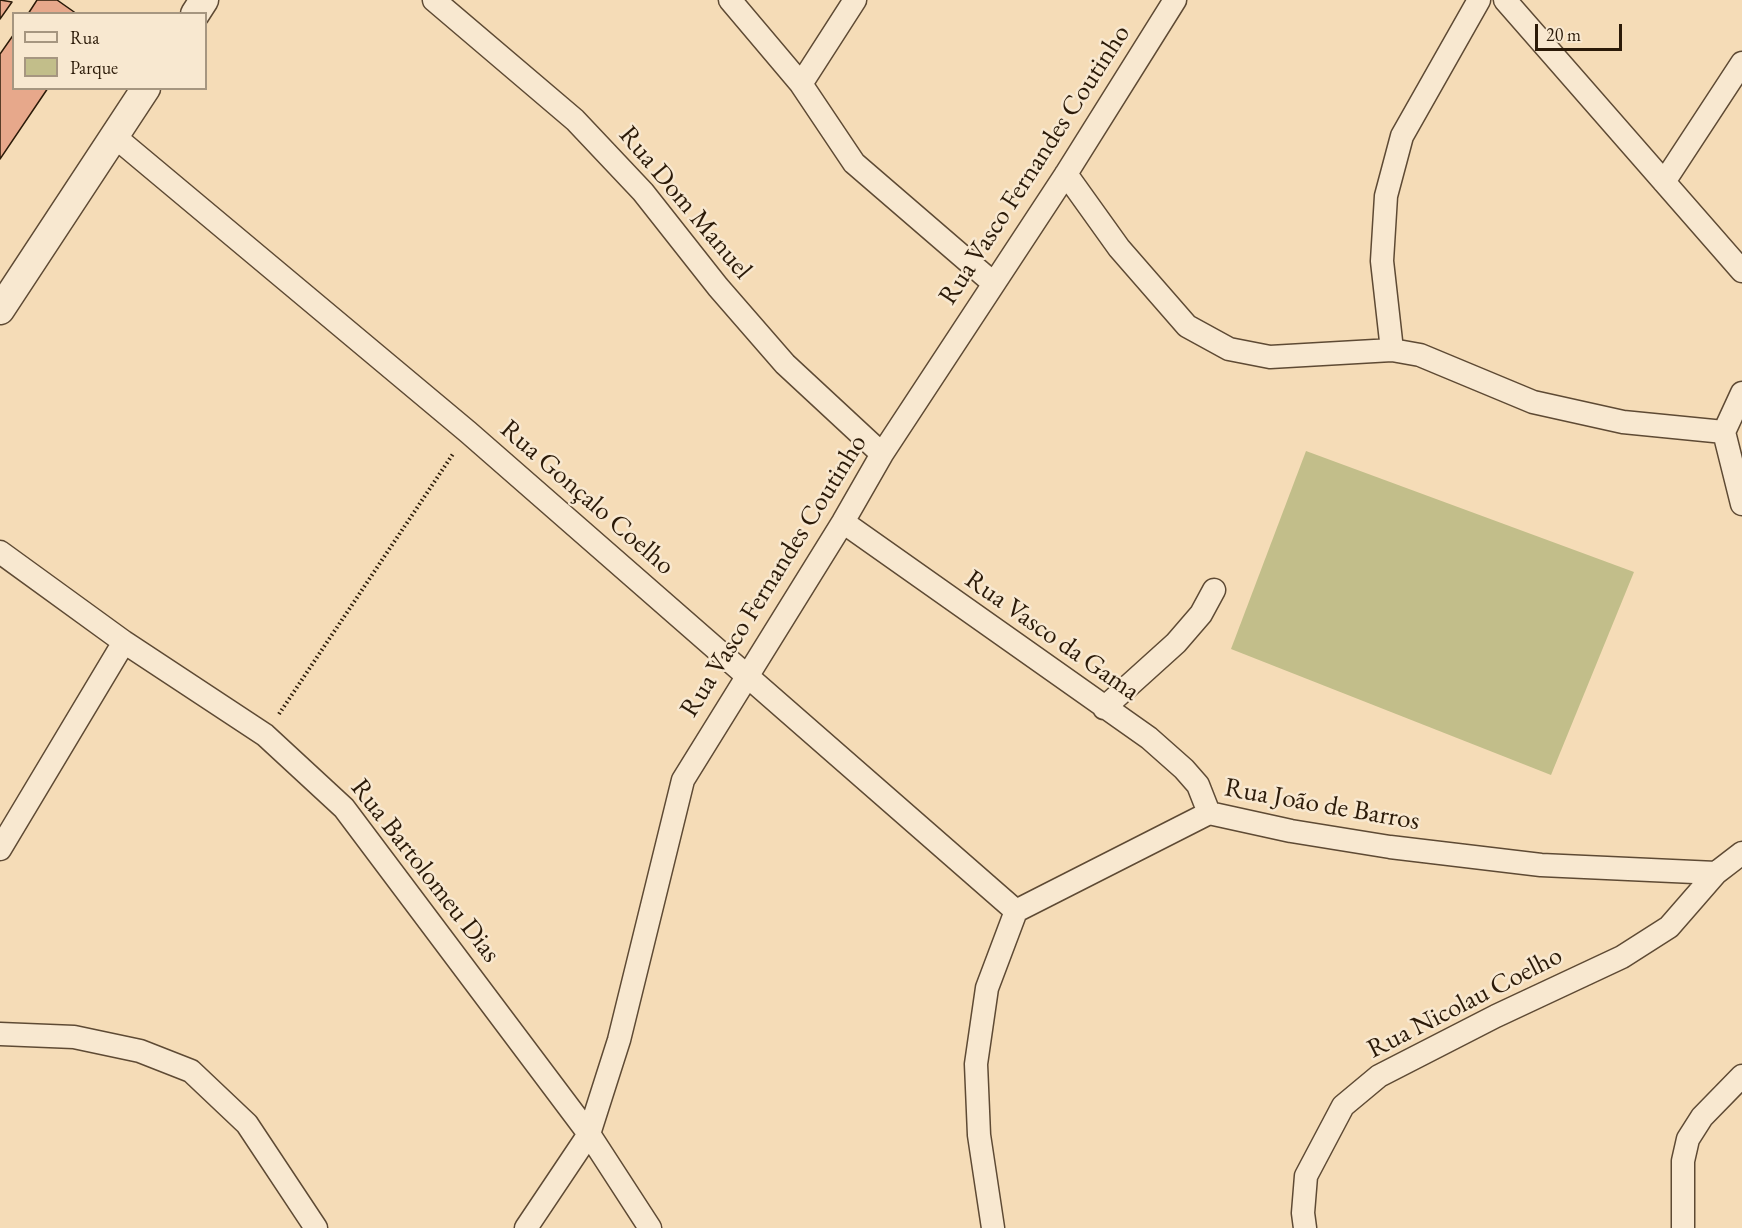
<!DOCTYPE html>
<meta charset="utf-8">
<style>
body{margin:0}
#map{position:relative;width:1742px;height:1228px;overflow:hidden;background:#f5dcb7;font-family:"EB Garamond",serif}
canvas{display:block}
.legend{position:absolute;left:12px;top:12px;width:195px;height:78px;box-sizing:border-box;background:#f8e8d0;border:2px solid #a69680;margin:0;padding:8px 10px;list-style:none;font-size:18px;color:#2b1a08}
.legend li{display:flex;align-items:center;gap:12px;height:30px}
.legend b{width:30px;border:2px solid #a69680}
.scale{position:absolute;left:1535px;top:24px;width:87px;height:27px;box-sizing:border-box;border:3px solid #2b1a08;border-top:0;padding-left:8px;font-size:18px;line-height:21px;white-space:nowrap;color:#2b1a08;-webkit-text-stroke:4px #f8e8d0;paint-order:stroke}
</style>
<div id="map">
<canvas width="1742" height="1228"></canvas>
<ul class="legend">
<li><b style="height:8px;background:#f8e8d0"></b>Rua</li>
<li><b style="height:16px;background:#c2be8a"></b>Parque</li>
</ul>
<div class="scale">20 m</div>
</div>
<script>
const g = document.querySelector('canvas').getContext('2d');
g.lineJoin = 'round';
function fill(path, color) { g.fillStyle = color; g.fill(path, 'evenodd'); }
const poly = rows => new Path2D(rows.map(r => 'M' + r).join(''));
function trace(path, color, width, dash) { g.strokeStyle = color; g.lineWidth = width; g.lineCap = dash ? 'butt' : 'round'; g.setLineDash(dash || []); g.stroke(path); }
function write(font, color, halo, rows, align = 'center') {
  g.font = font + ' "EB Garamond",serif'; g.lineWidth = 5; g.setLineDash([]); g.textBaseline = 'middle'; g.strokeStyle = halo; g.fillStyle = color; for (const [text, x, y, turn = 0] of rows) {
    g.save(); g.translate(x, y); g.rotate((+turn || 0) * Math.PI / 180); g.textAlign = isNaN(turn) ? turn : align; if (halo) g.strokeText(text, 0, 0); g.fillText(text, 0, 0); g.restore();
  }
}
const green = poly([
 [1306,451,1634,572,1551,775,1231,649]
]);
const building = poly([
 [0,0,12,2,0,19,0,0],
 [37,0,57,0,77,14,28,14,37,0],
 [14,34,14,88,48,88,0,159,0,54,14,34]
]);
const path = poly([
 [279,714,453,454]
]);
const minor = poly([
 [434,0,575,120,643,192,718,287,785,364,882,454],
 [730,0,801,84,854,163,992,282],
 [1505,0,1742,271],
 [801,84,855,0],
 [114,136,468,432,1016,911],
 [1066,174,1119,248,1187,326,1229,349,1270,357,1392,350,1420,355,1533,402,1623,422,1724,432,1742,504],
 [1664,182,1742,63],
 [1392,350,1382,261,1386,196,1402,136,1479,0],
 [1724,432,1742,393],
 [843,522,1149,738,1184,769,1198,785,1209,813],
 [0,552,124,642,265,735,344,808,589,1134,650,1228],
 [1104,708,1176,643,1201,614,1214,590],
 [0,849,124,642],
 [0,1034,74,1037,140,1051,191,1071,247,1124,316,1228],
 [526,1228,589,1134,619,1040,683,780,843,522,882,454,1066,174,1175,0],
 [993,1228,979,1135,976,1064,987,988,1016,911,1209,813,1291,831,1390,847,1541,865,1716,873],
 [1305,1228,1303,1213,1306,1176,1343,1106,1379,1076,1496,1016,1622,957,1669,927,1716,873,1742,853],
 [1683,1228,1683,1161,1688,1139,1702,1117,1742,1076]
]);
const tertiary = poly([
 [195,14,204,0],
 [0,310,146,88]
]);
const streetNames = [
 ["Rua Vasco Fernandes Coutinho",1035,165,-57],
 ["Rua Dom Manuel",685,203,50],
 ["Rua Gonçalo Coelho",587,498,41],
 ["Rua Vasco Fernandes Coutinho",774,576,-58],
 ["Rua Vasco da Gama",1052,636,35],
 ["Rua João de Barros",1322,805,10],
 ["Rua Bartolomeu Dias",425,871,52],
 ["Rua Nicolau Coelho",1465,1003,-27]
];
fill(green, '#c2be8a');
fill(building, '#e7a88b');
trace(building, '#2b1a08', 1.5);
trace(minor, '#5e4a34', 25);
trace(tertiary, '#5e4a34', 31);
trace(path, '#2b1a08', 4, [1.5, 3]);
trace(minor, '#f8e8d0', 22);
trace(tertiary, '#f8e8d0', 28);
write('27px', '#2b1a08', '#f8e8d0', streetNames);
</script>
